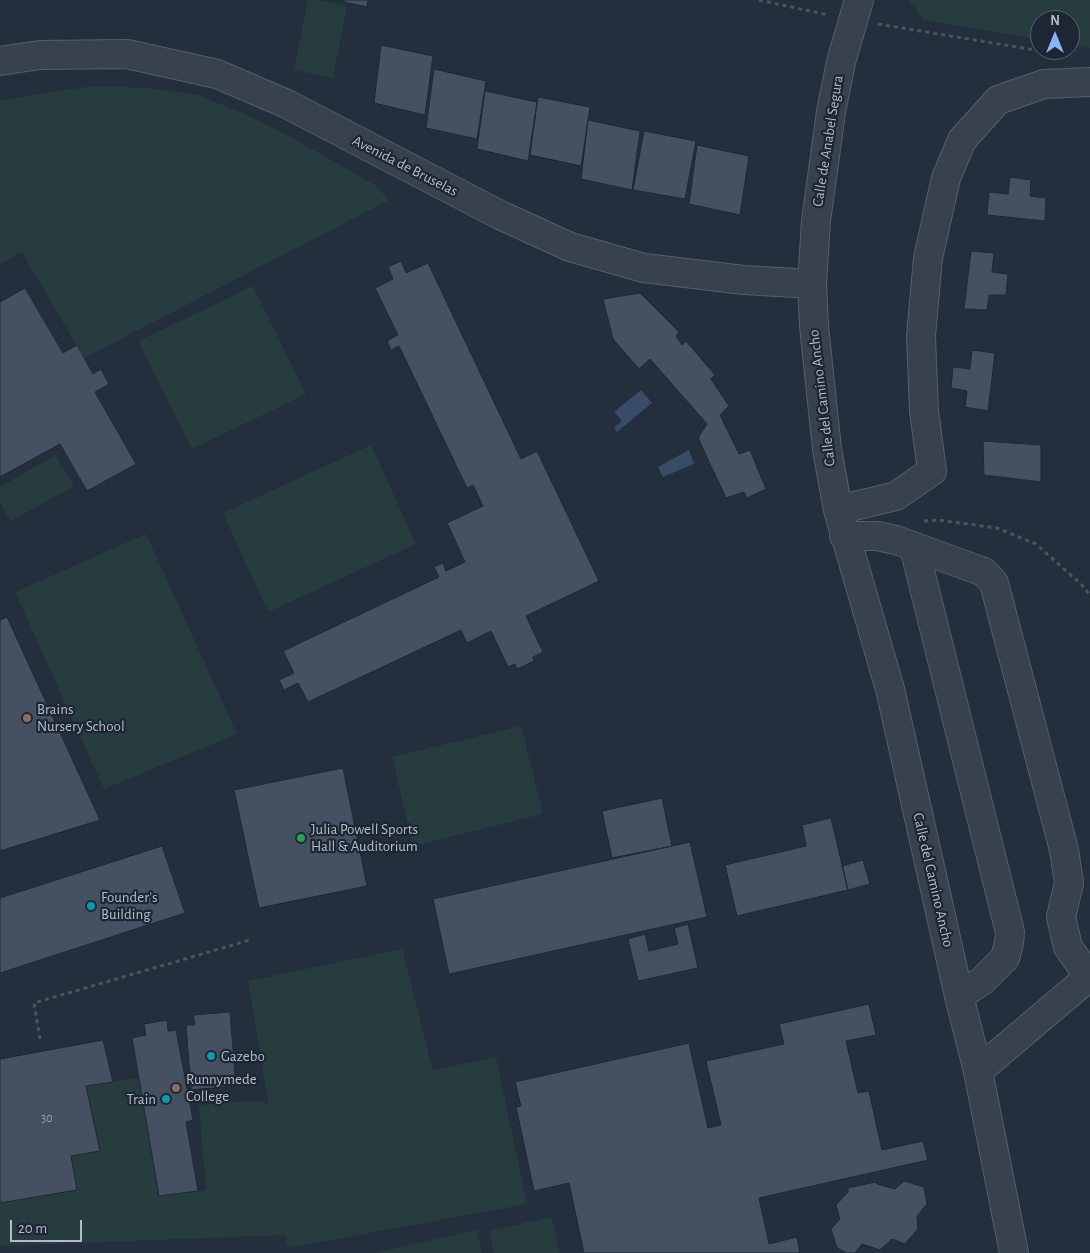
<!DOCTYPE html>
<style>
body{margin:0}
#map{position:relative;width:1090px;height:1253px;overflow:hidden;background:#242f3e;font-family:"Alegreya Sans",sans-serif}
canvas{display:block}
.north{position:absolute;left:1030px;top:10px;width:50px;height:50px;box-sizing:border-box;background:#1d2633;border:1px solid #59626f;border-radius:50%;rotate:0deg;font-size:14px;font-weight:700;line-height:20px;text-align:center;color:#b4bcc9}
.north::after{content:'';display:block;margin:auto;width:18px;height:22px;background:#8ab4f8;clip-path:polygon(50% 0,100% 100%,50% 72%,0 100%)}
.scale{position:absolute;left:10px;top:1220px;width:72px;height:22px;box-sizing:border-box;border:2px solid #b4bcc9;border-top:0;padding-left:6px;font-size:15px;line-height:18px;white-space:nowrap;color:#b4bcc9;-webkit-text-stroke:4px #1d2633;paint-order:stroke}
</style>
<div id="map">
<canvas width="1090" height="1253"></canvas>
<div class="north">N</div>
<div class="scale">20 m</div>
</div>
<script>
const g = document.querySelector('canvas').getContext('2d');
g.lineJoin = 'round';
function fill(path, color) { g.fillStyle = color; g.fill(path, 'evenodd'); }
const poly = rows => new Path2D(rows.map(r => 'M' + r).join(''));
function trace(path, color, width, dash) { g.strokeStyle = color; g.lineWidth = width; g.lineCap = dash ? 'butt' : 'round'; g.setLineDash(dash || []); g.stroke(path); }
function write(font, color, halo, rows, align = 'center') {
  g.font = font + ' "Alegreya Sans",sans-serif'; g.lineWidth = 4.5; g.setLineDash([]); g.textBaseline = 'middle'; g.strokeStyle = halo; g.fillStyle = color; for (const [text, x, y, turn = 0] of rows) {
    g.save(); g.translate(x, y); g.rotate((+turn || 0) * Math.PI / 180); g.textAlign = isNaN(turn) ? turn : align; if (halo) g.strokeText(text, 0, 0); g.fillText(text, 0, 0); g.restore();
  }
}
const green = poly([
 [308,0,317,0,347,6,333,78,294,70],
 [909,0,1090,0,1090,48,1070,46,1070,20,1040,20,1040,40,924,20],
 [93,86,150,88,197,95,238,111,280,131,375,185,389,200,84,358,22,252,0,264,0,100],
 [253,286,306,394,192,449,138,341,195,314,211,345,196,314],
 [371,445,416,544,268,612,223,513],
 [56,455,74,486,11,521,0,503,0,487],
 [146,534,237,734,104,789,15,592],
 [521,726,543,814,413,846,392,757],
 [402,949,433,1070,496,1057,527,1204,288,1248,285,1235,0,1246,0,1203,77,1190,71,1156,100,1150,86,1086,139,1078,159,1196,206,1190,199,1105,260,1100,269,1106,248,981],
 [551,1217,560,1253,494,1253,489,1231],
 [477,1230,482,1253,373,1253]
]);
const water = poly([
 [641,390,652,403,617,432,614,428,622,421,614,412],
 [689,450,694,464,663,477,658,467]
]);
const building = poly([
 [344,0,368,0,367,7,344,2,344,0],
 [381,45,433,56,425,115,374,103,381,45],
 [434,69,486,81,477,139,426,128,434,69],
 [485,91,537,102,528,161,477,149,485,91],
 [538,97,590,107,581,166,530,155,538,97],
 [588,120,640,131,632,190,581,179,588,120],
 [644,131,696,141,685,199,633,190,644,131],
 [697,145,749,156,740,215,689,204,697,145],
 [1010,177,1031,180,1030,196,1046,198,1045,221,987,215,989,192,1008,194,1010,177],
 [971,251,994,253,992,272,1008,274,1006,295,989,295,987,310,964,309,971,251],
 [401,261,406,273,428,263,521,459,537,451,599,581,526,616,543,652,533,657,534,661,517,669,515,664,508,667,491,631,467,643,461,630,308,702,298,683,284,690,279,680,294,673,283,651,439,577,434,567,443,563,446,571,465,562,447,523,483,506,473,485,467,488,399,346,391,350,387,341,398,335,375,288,393,279,388,267,401,261],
 [25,288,63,353,77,345,93,374,101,369,109,384,95,392,136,464,87,491,60,444,0,477,0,302,25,288],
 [640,293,679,332,676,336,682,345,686,341,715,375,711,379,729,406,720,415,739,454,750,450,766,489,747,498,744,492,726,498,698,438,707,424,650,359,639,369,613,339,603,299,640,293],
 [972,350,995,353,988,411,965,407,967,391,951,388,953,367,970,369,972,350],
 [983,441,1041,445,1041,482,984,475,983,441],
 [7,617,100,820,0,851,0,620,7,617],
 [343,768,367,886,259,908,234,790,343,768],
 [662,798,672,846,612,858,602,811,662,798],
 [831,818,848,890,737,916,725,865,806,846,802,825,831,818],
 [690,842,707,917,449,974,433,899,690,842],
 [162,846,185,913,0,973,0,898,162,846],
 [863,860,870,884,848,890,842,866,863,860],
 [688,924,698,968,638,981,628,939,645,934,649,951,678,944,674,928,688,924],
 [869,1004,876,1035,846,1041,858,1093,869,1091,882,1150,923,1141,928,1160,759,1198,769,1244,797,1237,800,1253,584,1253,569,1183,534,1191,516,1107,521,1106,515,1082,689,1043,708,1128,721,1125,706,1061,784,1044,779,1024,869,1004],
 [230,1012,236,1086,191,1090,186,1025,195,1025,193,1015,230,1012],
 [167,1020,168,1031,176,1030,193,1120,186,1122,198,1191,159,1196,132,1038,146,1035,144,1024,167,1020],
 [103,1040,113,1082,86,1086,100,1151,71,1156,77,1190,0,1203,0,1059,103,1040],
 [904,1181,924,1187,927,1204,917,1216,918,1229,905,1244,892,1239,880,1250,862,1244,855,1253,847,1253,837,1248,831,1229,840,1219,836,1205,848,1192,848,1188,875,1182,877,1184,895,1189,904,1181]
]);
const path = poly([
 [759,0,828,15],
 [878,24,1065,55],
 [924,521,938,520,997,528,1036,544,1082,585,1090,595],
 [40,1039,34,1003,250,940]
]);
const minor = poly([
 [859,0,841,62,831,112,816,221,812,284,814,326,827,449,838,510,890,689,959,996,978,1071,1014,1253],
 [0,61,40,55,127,54,217,74,287,104,500,215,570,247,644,268,744,280,812,284],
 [838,510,896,496,932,471,924,411,921,336,928,258,946,178,962,140,998,100,1044,84,1090,82],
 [844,536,877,536,896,540,984,572,994,583,1064,850,1069,883,1061,917,1068,947,1089,977],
 [914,547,1010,932,1009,943,1005,958,982,981,959,996],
 [978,1071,1090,976]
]);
const markers = [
 [27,718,5,"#8d6e63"],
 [301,838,5,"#2e9e5b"],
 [91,906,5,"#0f9aa8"],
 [211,1056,5,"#0f9aa8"],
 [176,1088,5,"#8d6e63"],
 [166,1099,5,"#0f9aa8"]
];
const numberNames = [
 ["30",47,1118]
];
const streetNames = [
 ["Calle de Anabel Segura",828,141,-81],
 ["Avenida de Bruselas",405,166,27],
 ["Calle del Camino Ancho",822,398,-97],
 ["Calle del Camino Ancho",933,880,77]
];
const poiNames = [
 ["Brains",37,709],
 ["Nursery School",37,726],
 ["Julia Powell Sports",311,829],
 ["Hall & Auditorium",311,846],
 ["Founder's",101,897],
 ["Building",101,914],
 ["Gazebo",221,1056],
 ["Runnymede",186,1079],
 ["College",186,1096],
 ["Train",156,1099,"right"]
];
fill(green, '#263c3f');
fill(water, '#394c67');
fill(building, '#455162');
trace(building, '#1f2835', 1);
trace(minor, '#565f6c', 30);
trace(path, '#44595c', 3, [4, 4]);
trace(minor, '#38414e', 28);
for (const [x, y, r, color] of markers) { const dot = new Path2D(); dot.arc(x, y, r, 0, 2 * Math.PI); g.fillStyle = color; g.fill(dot); trace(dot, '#1d2633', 2); }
write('12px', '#98a1af', null, numberNames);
write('15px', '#b4bcc9', '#1d2633', streetNames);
write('15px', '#b4bcc9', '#1d2633', poiNames, 'left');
</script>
